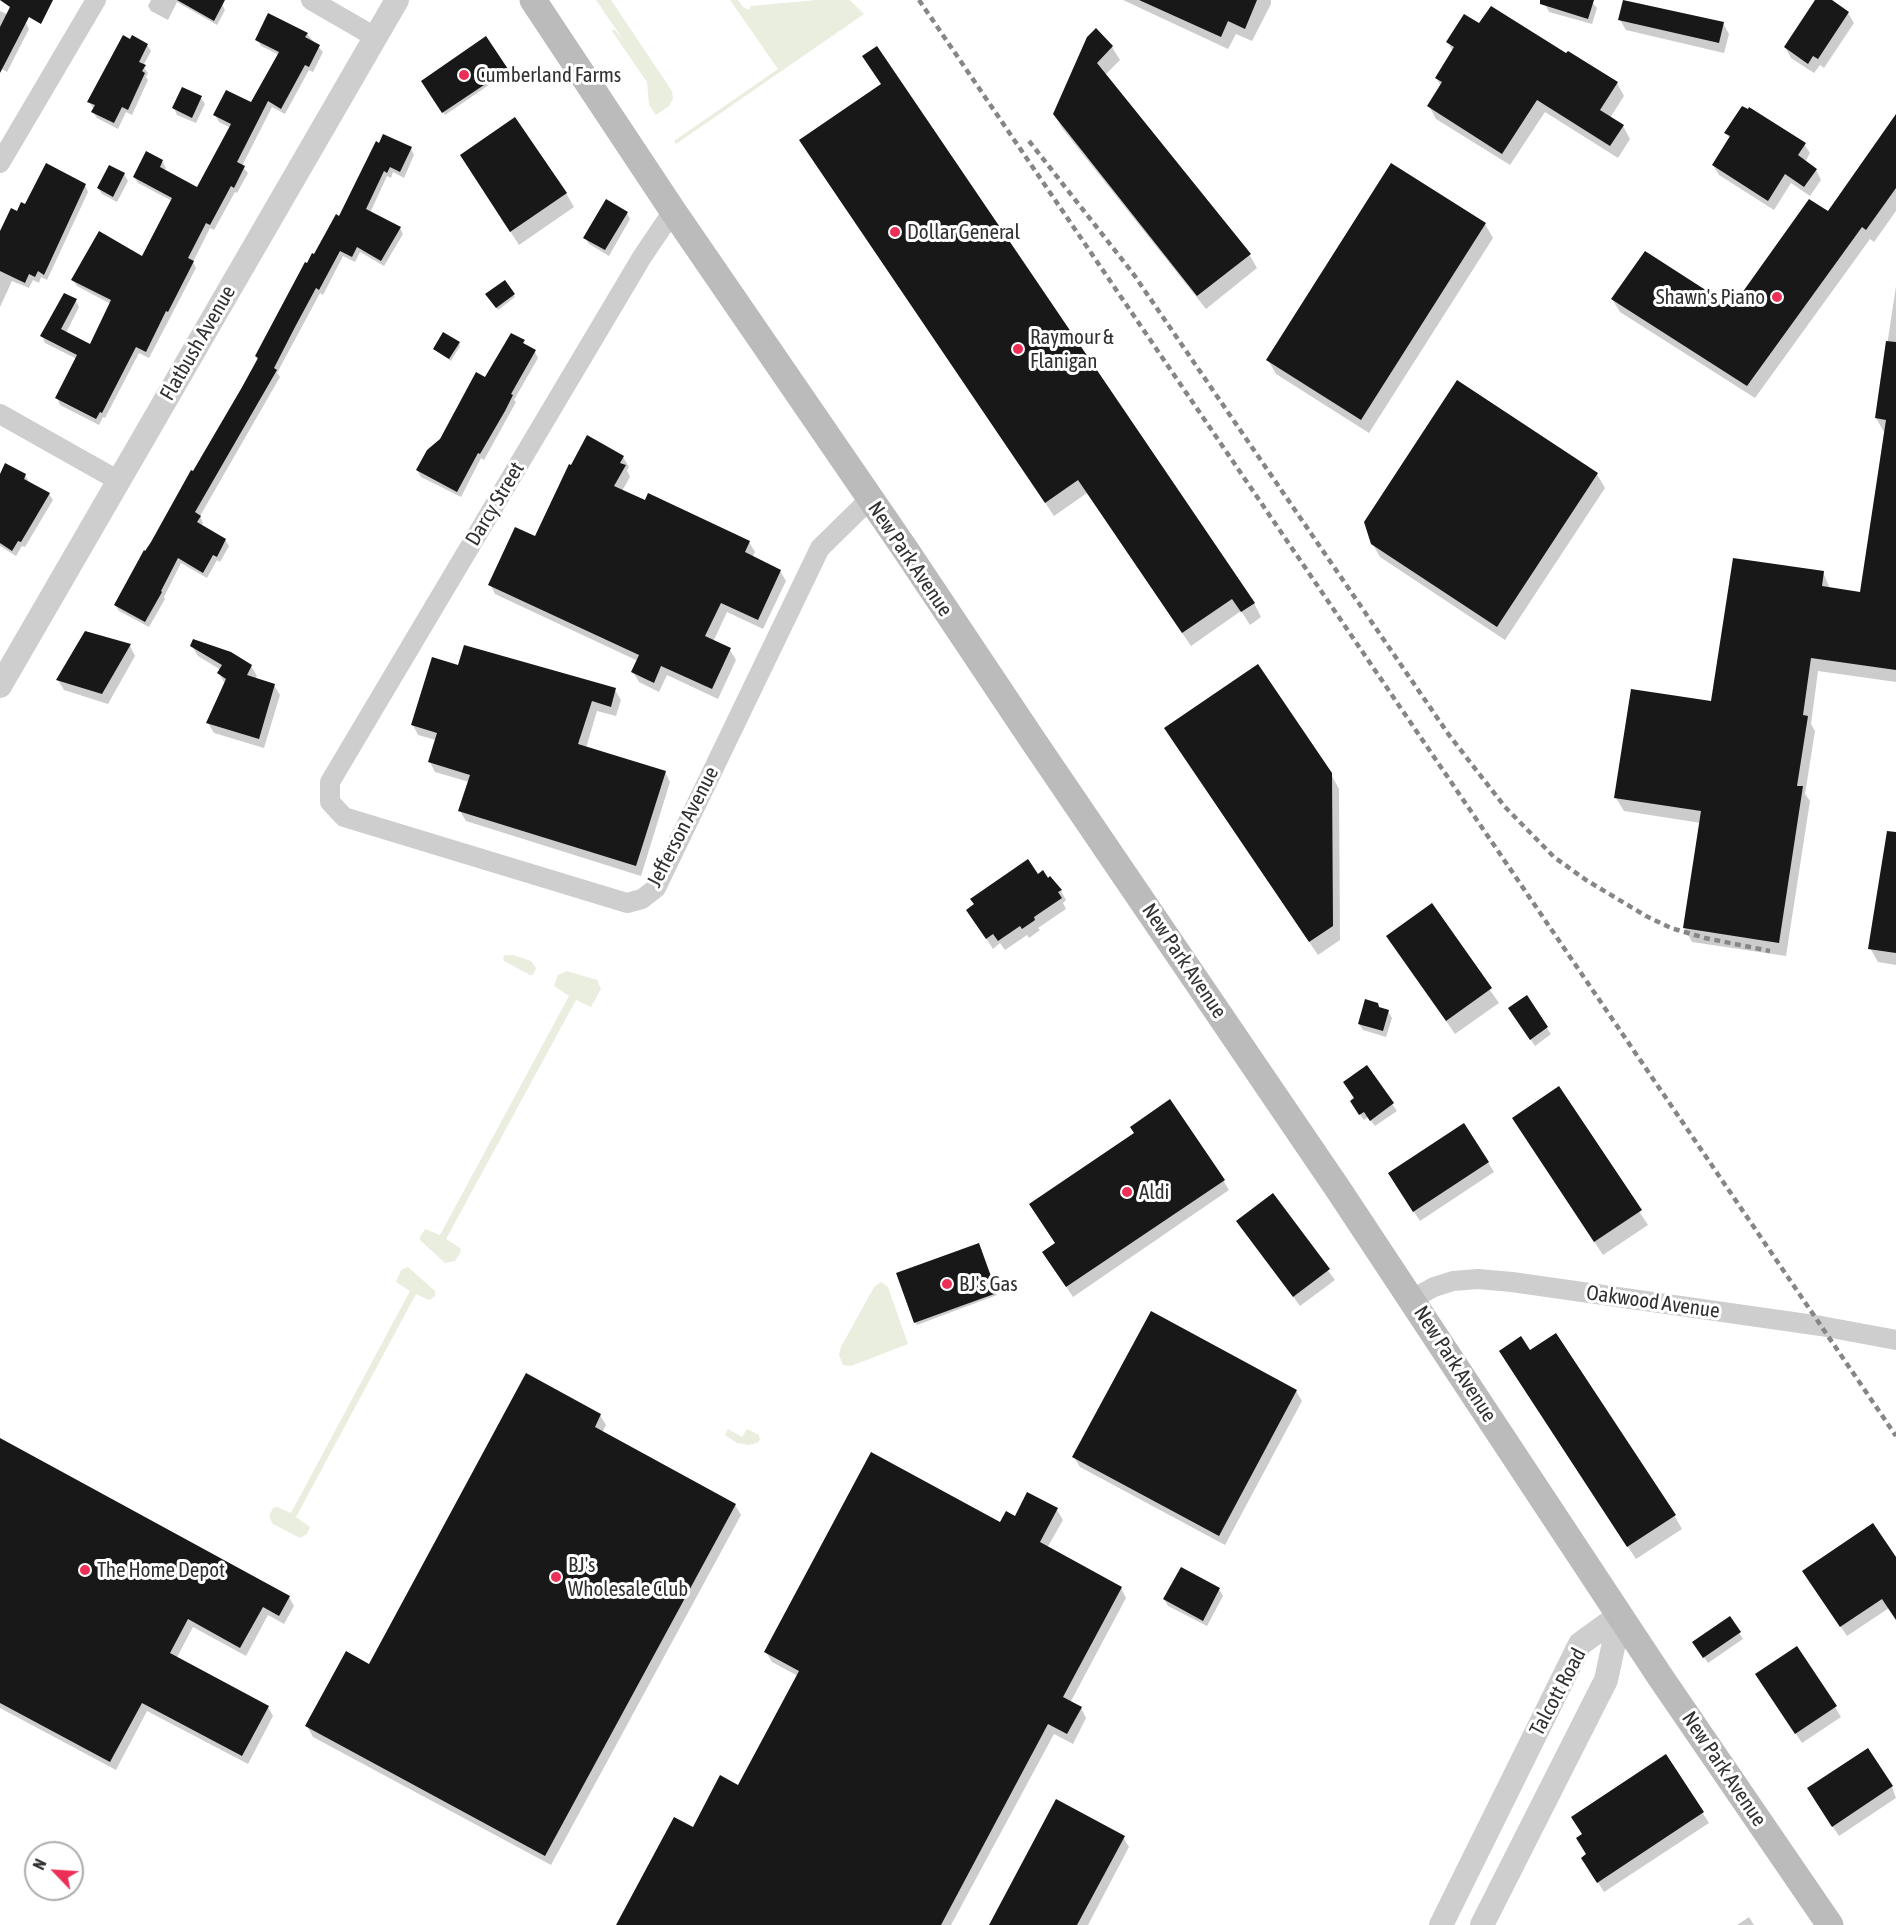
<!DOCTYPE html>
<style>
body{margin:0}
#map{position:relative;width:1896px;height:1925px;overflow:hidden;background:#fff;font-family:"Asap Condensed",sans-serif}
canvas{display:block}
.north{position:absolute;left:24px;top:1841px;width:60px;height:60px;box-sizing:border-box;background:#fff;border:2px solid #adadad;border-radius:50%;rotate:295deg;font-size:16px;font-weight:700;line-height:24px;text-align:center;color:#313131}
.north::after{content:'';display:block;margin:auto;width:21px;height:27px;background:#ed2e56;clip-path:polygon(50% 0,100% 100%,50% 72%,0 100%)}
</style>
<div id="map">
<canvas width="1896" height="1925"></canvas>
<div class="north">N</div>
</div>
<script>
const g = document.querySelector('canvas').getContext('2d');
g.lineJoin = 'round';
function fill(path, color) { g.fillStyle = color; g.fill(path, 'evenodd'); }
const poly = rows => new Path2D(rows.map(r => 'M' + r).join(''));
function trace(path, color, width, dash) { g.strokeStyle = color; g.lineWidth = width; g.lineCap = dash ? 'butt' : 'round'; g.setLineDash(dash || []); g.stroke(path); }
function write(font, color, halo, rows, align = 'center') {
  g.font = font + ' "Asap Condensed",sans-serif'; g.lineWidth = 6; g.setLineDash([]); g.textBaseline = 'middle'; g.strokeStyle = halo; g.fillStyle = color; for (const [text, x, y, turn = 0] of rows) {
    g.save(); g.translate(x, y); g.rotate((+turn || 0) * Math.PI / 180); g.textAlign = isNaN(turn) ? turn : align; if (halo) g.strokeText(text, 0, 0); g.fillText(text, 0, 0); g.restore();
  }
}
const green = poly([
 [596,0,611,0,672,91,673,99,669,106,656,115,649,105,647,82,612,31,614,29,624,41],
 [730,0,738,0,743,7,749,10,751,6,816,0,850,0,864,14,676,144,674,141,778,69],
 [505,955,513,955,531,961,536,968,533,975,530,975,504,961,503,958],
 [567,971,597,980,601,989,591,1007,576,1000,446,1239,460,1248,461,1251,455,1261,445,1263,420,1240,420,1237,425,1229,440,1235,569,996,554,986,558,975],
 [408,1267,435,1291,435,1296,429,1300,416,1294,296,1517,310,1527,307,1534,300,1538,273,1524,270,1519,270,1514,273,1508,277,1507,291,1513,410,1291,396,1282,401,1270],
 [881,1282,888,1287,908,1344,851,1366,843,1365,839,1355,841,1347,874,1287],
 [728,1429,742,1437,747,1429,759,1435,760,1440,757,1443,749,1445,737,1443,725,1435]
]);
const shadow = poly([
 [151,0,214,0,222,4,225,10,217,25,177,2,168,20,151,11,148,6],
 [1123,0,1271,0,1271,4,1252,41,1236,34,1228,49],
 [1547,0,1590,0,1597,8,1592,24,1549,12,1546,6],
 [1816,0,1829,0,1848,13,1854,23,1824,68,1820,65,1814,73,1791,58,1785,47],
 [0,11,26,23,29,29,7,72,0,68],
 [1620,20,1723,23,1729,34,1724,53,1626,30],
 [1480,26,1566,55,1617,83,1624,96,1610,118,1623,126,1630,139,1618,158,1545,112,1510,165,1436,119,1429,106,1441,86,1436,78,1453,52,1448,42],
 [307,34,323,52,313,72,309,70,285,114,272,107,242,166,248,173,237,193,235,192,214,230,210,228,193,262,196,268,149,358,139,353,105,418,103,417,99,425,60,405,57,398,77,359,45,343,42,336,76,301,79,307,66,333,91,346,111,304,77,286,73,280,143,258,172,201,138,183,134,177,162,161,166,168,164,171,198,189,231,128,219,122,215,115,251,104,279,55,261,46,257,39],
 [1089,38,1112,47,1120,60,1105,75,1249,254,1257,268,1206,309,1062,128,1054,114],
 [485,39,508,72,445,115,423,81],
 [147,45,151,51,143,66,148,73,146,77,148,80,132,115,126,112,118,129,97,118,93,112,94,109,89,102],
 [201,98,205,104,196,123,177,115,174,108],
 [1896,132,1896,211,1874,242,1870,239,1755,398,1620,312,1612,299,1733,309,1828,213],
 [1726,133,1804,144,1810,153,1805,162,1816,170,1821,180,1810,196,1791,183,1774,210,1719,175,1713,165,1730,139],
 [801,140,1254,603,1261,617,1250,625,1241,611,1191,646,1087,493,1054,516],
 [376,143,411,149,414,155,404,178,393,172,391,178,387,176,370,213,400,228,403,234,384,266,360,252,355,262,343,256,323,295,320,293,277,373,280,377,200,516,203,523,201,526,225,540,229,546,220,562,217,560,207,578,181,563,164,597,165,599,149,627,119,611,115,605,258,360,256,356,314,256,340,218],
 [1391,165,1485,224,1493,238,1369,433,1276,374,1268,360],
 [470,169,566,193,574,207,519,245],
 [124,174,128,181,117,202,102,194,98,188],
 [85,185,88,192,47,280,41,277,39,283,33,280,29,288,12,281,0,307,0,235,18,213],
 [627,213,630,219,609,256,589,244,585,238],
 [504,282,515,297,498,310,487,294],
 [1896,286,1896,682,1818,671,1811,724,1815,731,1805,794,1810,801,1786,956,1692,942,1685,928,1701,823,1624,811,1616,798,1713,703,1823,572,1830,589,1861,593,1884,432,1876,418],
 [523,342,527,347,535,352,538,358,514,400,516,402,484,460,481,458,461,497,421,477,417,470,486,379],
 [459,343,460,346,451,361,434,349],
 [623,457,629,467,627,470,630,477,622,491,749,542,755,552,752,558,780,571,786,581,763,629,727,612,713,642,730,650,736,660,718,699,667,675,659,692,639,682,633,672,638,661,495,594,490,584,536,538],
 [1597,474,1605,488,1505,640,1380,557,1372,543],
 [25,475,29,482,49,494,53,500,25,547,22,546,16,556,0,546,0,477],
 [130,646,135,656,108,704,64,690,58,680],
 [192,646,251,666,257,676,255,679,274,685,280,695,264,748,214,733,208,723,225,684,219,673,221,670,198,656],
 [459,667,615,690,621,700,616,716,597,711,586,748,665,772,670,782,641,876,466,821,460,811,469,782,435,772,430,762,436,740,418,735,413,725],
 [1174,742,1331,774,1339,789,1340,940,1318,955],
 [1896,858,1896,965,1878,962,1870,948],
 [1043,872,1061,891,1066,900,1063,903,1066,909,1038,928,1040,930,1029,938,1027,935,1005,950,1000,943,993,949,974,920],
 [1431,905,1499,1003,1455,1034,1388,936],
 [1526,998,1551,1034,1535,1046,1514,1015],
 [1379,1009,1388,1011,1392,1018,1386,1037,1363,1030,1359,1024],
 [1367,1067,1397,1111,1375,1126,1368,1117,1364,1120,1355,1108,1355,1099],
 [1559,1089,1648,1225,1603,1255,1522,1132],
 [1488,1162,1494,1172,1420,1221,1395,1184],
 [1223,1180,1229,1190,1073,1297,1050,1262],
 [1273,1195,1335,1280,1300,1306,1237,1221],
 [979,1247,997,1295,917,1325,915,1322],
 [1530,1352,1674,1515,1682,1529,1636,1559,1508,1365],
 [1296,1391,1302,1401,1225,1545,1080,1467,1074,1457],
 [600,1415,606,1425,602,1433,735,1505,741,1515,551,1865,313,1737,307,1726,370,1666],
 [0,1440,289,1597,294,1606,284,1624,268,1615,246,1656,193,1627,176,1659,268,1707,273,1716,248,1764,147,1711,116,1770,0,1708],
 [1057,1510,1063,1520,1047,1548,1121,1588,1126,1598,1070,1703,1081,1708,1086,1718,1073,1744,1054,1734,951,1925,618,1925,694,1829,739,1787,798,1676,772,1662,766,1652,1001,1524,1015,1518],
 [1896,1560,1896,1618,1889,1608,1847,1636,1810,1581],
 [1219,1589,1223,1596,1207,1626,1168,1606,1164,1599],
 [1730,1618,1743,1639,1708,1663,1698,1649],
 [1763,1684,1835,1707,1841,1717,1802,1743],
 [1666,1756,1709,1823,1604,1892,1589,1868],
 [1892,1787,1896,1798,1839,1836,1814,1799],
 [1123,1837,1129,1847,1088,1925,991,1925],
 [1749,1917,1754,1925,1737,1925]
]);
const building = poly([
 [0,0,53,0,41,24,29,17,0,73,0,27,10,7],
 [177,0,225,0,214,21],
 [1139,0,1257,0,1245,29,1228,21,1221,37],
 [1540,0,1594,0,1588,19,1540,4],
 [1623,0,1724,22,1719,43,1618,20],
 [1815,0,1832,0,1849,12,1818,59,1813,56,1808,64,1784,47],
 [1491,6,1566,53,1568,51,1618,82,1600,110,1624,125,1610,146,1537,100,1502,154,1427,106,1442,82,1435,78,1454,47,1446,42,1464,14,1479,23],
 [268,13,308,33,305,37,320,45,309,67,305,65,281,109,268,101,237,162,245,166,234,188,231,186,210,225,206,223,188,258,194,261,168,312,166,311,146,352,136,347,102,413,100,412,96,419,55,398,77,355,40,336,64,293,77,299,61,329,90,344,111,300,71,280,99,231,142,256,172,198,133,177,146,151,163,160,160,167,197,187,231,124,213,115,226,90,251,102,279,52,255,40],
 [1096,28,1113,46,1097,63,1251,254,1197,296,1053,114,1087,37],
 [123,35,130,39,132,35,148,44,139,62,146,65,142,71,145,73,128,110,122,107,114,123,91,112,95,105,87,102],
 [486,36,508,69,442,113,421,81],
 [877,46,1255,603,1241,612,1232,599,1182,633,1078,480,1045,503,799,140,881,84,862,56],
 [182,87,202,96,192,118,172,108],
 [1742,106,1748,109,1749,107,1806,143,1798,155,1817,169,1804,187,1785,174,1768,201,1712,165,1730,136,1724,133],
 [1896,114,1896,188,1866,230,1862,227,1747,386,1611,299,1645,251,1732,307,1809,199,1828,211],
 [515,117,567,193,510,232,460,155],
 [383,134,412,147,400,172,390,167,387,173,384,171,366,209,401,227,381,261,357,247,352,257,340,251,319,290,316,288,295,327,274,368,277,370,195,512,201,516,197,522,226,539,217,557,213,555,203,573,178,558,161,591,162,592,145,622,114,605,144,550,145,551,151,542,191,470,193,471,241,389,258,358,255,356,305,262,307,263,312,253,314,254,336,214,339,216,376,141,379,143],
 [46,163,86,184,44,275,38,271,35,277,29,274,25,283,0,271,0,231,11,208,17,211,21,202,25,204],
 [1391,163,1486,223,1361,420,1266,360],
 [109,165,125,173,113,197,97,188],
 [606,199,628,212,605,250,583,238],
 [505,280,515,294,496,308,485,294],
 [443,332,460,342,449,359,433,349],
 [511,333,525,340,523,343,536,350,511,394,513,395,505,411,480,454,478,453,457,492,416,470,427,450,440,439,476,372,485,377],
 [1886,341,1896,342,1896,670,1811,658,1803,715,1808,716,1797,786,1803,786,1779,943,1683,928,1701,811,1614,798,1631,689,1711,701,1733,558,1824,571,1822,586,1860,592,1886,420,1875,418],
 [1457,380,1598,473,1497,627,1371,544,1364,522],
 [587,435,624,456,620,463,626,465,614,486,645,500,648,493,750,541,745,552,781,570,758,620,721,603,705,636,731,648,712,689,661,666,654,683,631,672,639,655,488,585,515,527,535,536,569,464,571,465],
 [5,463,26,474,24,479,50,493,21,542,18,541,12,551,0,543,0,474],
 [85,631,131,644,102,694,56,680],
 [193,639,231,652,252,665,247,675,275,684,259,739,206,723,226,679,217,673,222,665,190,646],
 [464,645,616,688,611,707,592,701,578,744,666,771,636,866,458,811,470,775,428,762,437,733,411,725,432,657,458,665],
 [1258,664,1332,773,1333,926,1309,942,1164,728],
 [1887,831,1896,832,1896,953,1868,949],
 [1028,859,1038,874,1043,870,1048,878,1050,876,1062,890,1058,892,1062,898,1034,917,1035,920,1022,929,1020,926,998,941,993,934,986,939,966,910,974,904,970,899],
 [1432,903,1492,988,1446,1021,1386,936],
 [1527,995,1548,1027,1530,1040,1508,1008],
 [1365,999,1378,1003,1379,1007,1389,1010,1383,1031,1358,1024],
 [1367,1065,1394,1103,1370,1121,1364,1112,1359,1115,1350,1101,1354,1098,1343,1082],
 [1559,1086,1642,1210,1594,1242,1512,1118],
 [1170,1099,1225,1180,1066,1287,1042,1252,1055,1243,1029,1204,1134,1133,1130,1127],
 [1464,1123,1489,1162,1413,1212,1388,1173],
 [1273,1193,1330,1269,1293,1297,1236,1221],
 [979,1243,997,1293,914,1323,896,1273],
 [1151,1311,1297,1390,1219,1536,1072,1457],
 [1556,1333,1676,1515,1627,1547,1499,1351,1521,1336,1530,1350],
 [526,1373,601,1414,595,1427,736,1504,545,1856,305,1726,346,1651,369,1664],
 [0,1438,290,1596,279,1616,263,1607,240,1648,188,1619,170,1653,269,1706,242,1756,142,1703,110,1762,0,1703],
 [871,1452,1000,1522,1006,1511,1015,1516,1027,1492,1058,1508,1040,1542,1122,1587,1063,1697,1082,1707,1067,1734,1048,1724,941,1925,616,1925,674,1817,693,1827,720,1775,738,1785,799,1671,764,1652],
 [1873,1523,1896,1557,1896,1620,1882,1599,1840,1627,1802,1571],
 [1181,1567,1220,1588,1203,1621,1163,1599],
 [1730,1616,1741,1632,1703,1658,1692,1642],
 [1797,1646,1837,1706,1795,1734,1755,1674],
 [1868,1748,1893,1786,1832,1827,1807,1788],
 [1666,1754,1704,1812,1597,1883,1581,1858,1586,1854,1576,1838,1582,1834,1571,1817],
 [1056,1799,1125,1836,1077,1925,989,1925]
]);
const minor = poly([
 [311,0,375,37],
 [0,163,96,0],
 [673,211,642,257,330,782,330,802,344,817,627,903,642,899,656,888,820,548,870,499],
 [0,414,119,481],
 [1412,1299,1434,1287,1453,1281,1478,1279,1512,1282,1821,1326,1896,1340]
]);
const tertiary = poly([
 [0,686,397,0],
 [1441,1925,1580,1644,1620,1615],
 [1482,1925,1606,1680,1620,1615]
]);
const secondary = poly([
 [533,0,673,211,905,549,1032,739,1340,1192,1661,1678,1830,1925]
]);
const rail = poly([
 [919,0,1896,1436],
 [1029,141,1132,272,1449,735,1505,807,1554,857,1586,880,1646,916,1671,928,1705,938,1770,951]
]);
const markers = [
 [464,75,6,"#ed2e56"],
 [895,232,6,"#ed2e56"],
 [1777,297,6,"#ed2e56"],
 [1018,349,6,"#ed2e56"],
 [1127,1192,6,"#ed2e56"],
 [947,1284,6,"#ed2e56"],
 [85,1570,6,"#ed2e56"],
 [556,1577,6,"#ed2e56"]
];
const poiNames = [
 ["Cumberland Farms",476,75],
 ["Dollar General",907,232],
 ["Shawn's Piano",1765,297,"right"],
 ["Raymour &",1030,337],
 ["Flanigan",1030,361],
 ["Aldi",1139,1192],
 ["BJ's Gas",959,1284],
 ["BJ's",568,1565],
 ["Wholesale Club",568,1589],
 ["The Home Depot",97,1570]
];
const streetNames = [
 ["Flatbush Avenue",198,343,-60],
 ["Darcy Street",495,504,-59],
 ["New Park Avenue",910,559,56],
 ["Jefferson Avenue",683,827,-63],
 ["New Park Avenue",1184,961,56],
 ["Oakwood Avenue",1653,1302,8],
 ["New Park Avenue",1455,1364,57],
 ["Talcott Road",1558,1692,-62],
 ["New Park Avenue",1724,1769,56]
];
fill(green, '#e9eedf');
fill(shadow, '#0003');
fill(building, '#181818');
trace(minor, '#cecece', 20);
trace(tertiary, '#cecece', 24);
trace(secondary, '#bbb', 27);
trace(rail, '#868686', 4.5, [6, 4.5]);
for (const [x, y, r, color] of markers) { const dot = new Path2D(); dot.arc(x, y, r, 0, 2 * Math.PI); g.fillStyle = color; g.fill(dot); trace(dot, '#fff', 2); }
write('21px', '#313131', '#fff', poiNames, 'left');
write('21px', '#313131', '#fff', streetNames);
</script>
